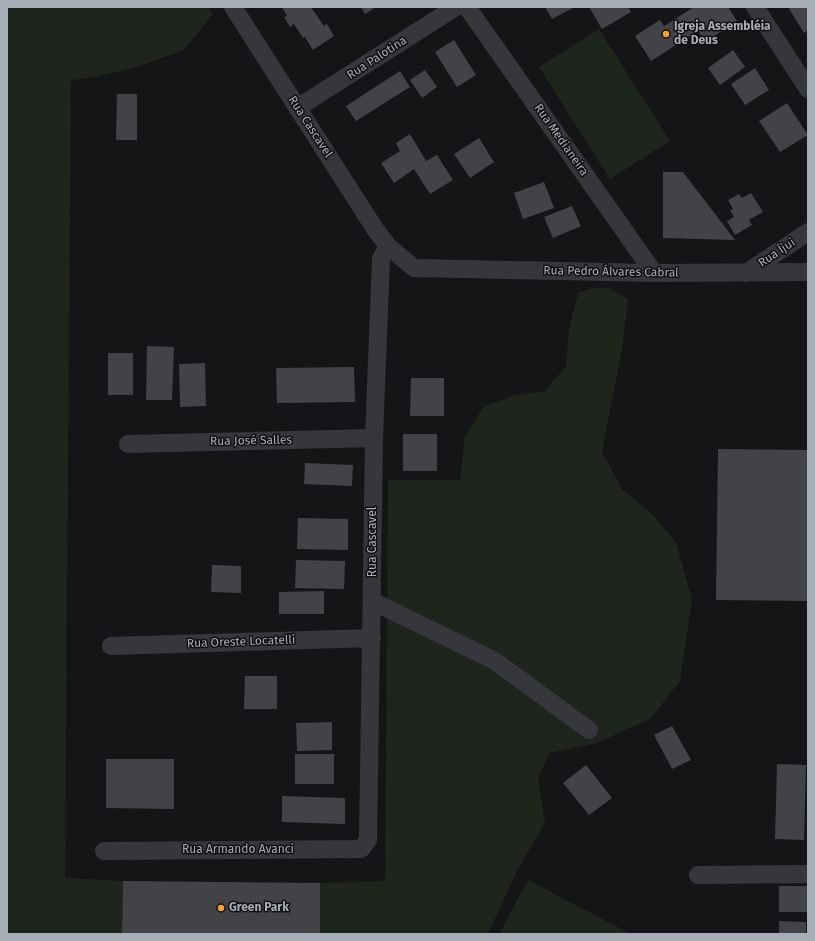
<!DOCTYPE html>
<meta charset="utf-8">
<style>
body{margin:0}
#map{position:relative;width:815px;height:941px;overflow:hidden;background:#151517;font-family:"Fira Sans",sans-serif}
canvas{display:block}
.frame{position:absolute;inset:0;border:8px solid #a7adb7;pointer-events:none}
</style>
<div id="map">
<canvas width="815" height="941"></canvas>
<div class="frame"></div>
</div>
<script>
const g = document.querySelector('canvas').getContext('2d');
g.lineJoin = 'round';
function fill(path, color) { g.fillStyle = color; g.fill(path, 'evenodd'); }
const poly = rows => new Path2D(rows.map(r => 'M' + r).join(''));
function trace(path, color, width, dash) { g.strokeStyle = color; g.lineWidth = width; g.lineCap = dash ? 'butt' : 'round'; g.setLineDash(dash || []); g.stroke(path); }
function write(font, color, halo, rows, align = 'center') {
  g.font = font + ' "Fira Sans",sans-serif'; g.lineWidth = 3; g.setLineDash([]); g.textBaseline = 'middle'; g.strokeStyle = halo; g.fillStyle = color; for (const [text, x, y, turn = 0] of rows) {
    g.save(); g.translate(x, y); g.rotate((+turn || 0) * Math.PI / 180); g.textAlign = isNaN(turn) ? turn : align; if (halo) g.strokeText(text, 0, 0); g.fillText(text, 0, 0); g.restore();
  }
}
const green = poly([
 [7,7,208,7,213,14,184,50,137,67,99,76,71,80,65,878,123,881,122,934,7,934],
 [599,29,670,141,610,179,539,67],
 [592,288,610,288,628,300,622,349,602,452,622,489,651,513,676,542,692,600,680,681,650,719,597,743,549,753,538,779,545,822,517,871,488,934,320,934,320,883,385,881,388,480,460,480,465,437,484,406,512,396,545,391,566,366,569,329,578,293],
 [528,880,631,934,499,934]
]);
const building = poly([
 [282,7,311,7,324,26,327,24,334,36,313,50,305,37,303,38,294,24,290,27,284,17,287,16],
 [361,7,376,7,365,14],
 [545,7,575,7,552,19],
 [589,7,628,7,631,12,602,29],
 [694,7,728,7,737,21,705,42,698,31,651,61,635,36,660,20,664,26],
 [788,7,808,7,808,30,804,33],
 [454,40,476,75,457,87,435,52],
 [733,50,745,67,720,85,708,68],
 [755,68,769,90,745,105,731,84],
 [425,70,437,87,422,98,410,80],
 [400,71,410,87,356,121,346,106],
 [117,94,137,94,137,140,116,140],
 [787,103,808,135,780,152,759,121],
 [410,134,426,161,437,155,453,180,430,194,414,169,394,183,381,163,400,151,396,143],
 [479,138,494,162,470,178,454,154],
 [663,172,683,172,735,240,663,238],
 [544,182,554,208,523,219,514,193],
 [751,193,763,212,749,220,752,225,735,235,727,221,734,217,730,210,733,209,728,200,739,194,742,198],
 [572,206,581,226,553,238,544,217],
 [147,346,174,347,172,400,146,400],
 [108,353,133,353,133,395,108,395],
 [205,363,206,406,180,407,179,364],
 [354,367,355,402,277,403,276,368],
 [411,378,444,378,444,416,410,416],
 [403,434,437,434,437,471,403,471],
 [718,449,808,450,808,601,716,600],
 [305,463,353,465,352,486,304,484],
 [298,518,348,519,348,550,297,549],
 [296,560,345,561,344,589,295,588],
 [212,565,241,566,241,593,211,592],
 [324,591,324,614,279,614,279,592],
 [245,676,277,676,277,709,244,709],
 [332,722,332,750,297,751,296,723],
 [672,726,691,760,672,769,654,735],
 [295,754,334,754,334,784,295,784],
 [106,759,174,759,174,809,106,808],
 [777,764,806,765,804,840,775,839],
 [586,765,612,798,589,815,563,783],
 [282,796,345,798,345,824,282,822],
 [123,881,320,883,320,934,122,934],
 [779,886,808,886,808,912,779,912],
 [779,921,806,922,806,934,779,934]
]);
const minor = poly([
 [233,7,375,229,388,246,414,268,654,273,808,272],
 [467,7,654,273],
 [755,7,808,89],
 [297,108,456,7],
 [746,273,808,232],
 [128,444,374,438],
 [372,601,495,661,589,730],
 [111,646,372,638],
 [104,851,361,849,368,840,374,438,381,259,388,246],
 [698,875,808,874]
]);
const markers = [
 [666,34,4,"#f6a12e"],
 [221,908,4,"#f6a12e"]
];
const poiNames = [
 ["Igreja Assembléia",674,27],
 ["de Deus",674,41],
 ["Green Park",229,908]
];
const streetNames = [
 ["Rua Palotina",377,58,-33],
 ["Rua Cascavel",310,127,57],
 ["Rua Medianeira",561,140,55],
 ["Rua Íjui",777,253,-34],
 ["Rua Pedro Álvares Cabral",611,272,1],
 ["Rua José Salles",251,441,-1],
 ["Rua Cascavel",373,542,-90],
 ["Rua Oreste Locatelli",241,642,-2],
 ["Rua Armando Avanci",238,850]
];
fill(green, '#1d251d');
fill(building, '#414347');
trace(minor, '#36373c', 18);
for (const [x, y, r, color] of markers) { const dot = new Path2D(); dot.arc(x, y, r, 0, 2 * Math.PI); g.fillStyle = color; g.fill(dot); trace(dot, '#101012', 1.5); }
write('bold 12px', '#a7adb7', '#101012', poiNames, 'left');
write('12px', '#a7adb7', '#101012', streetNames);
</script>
